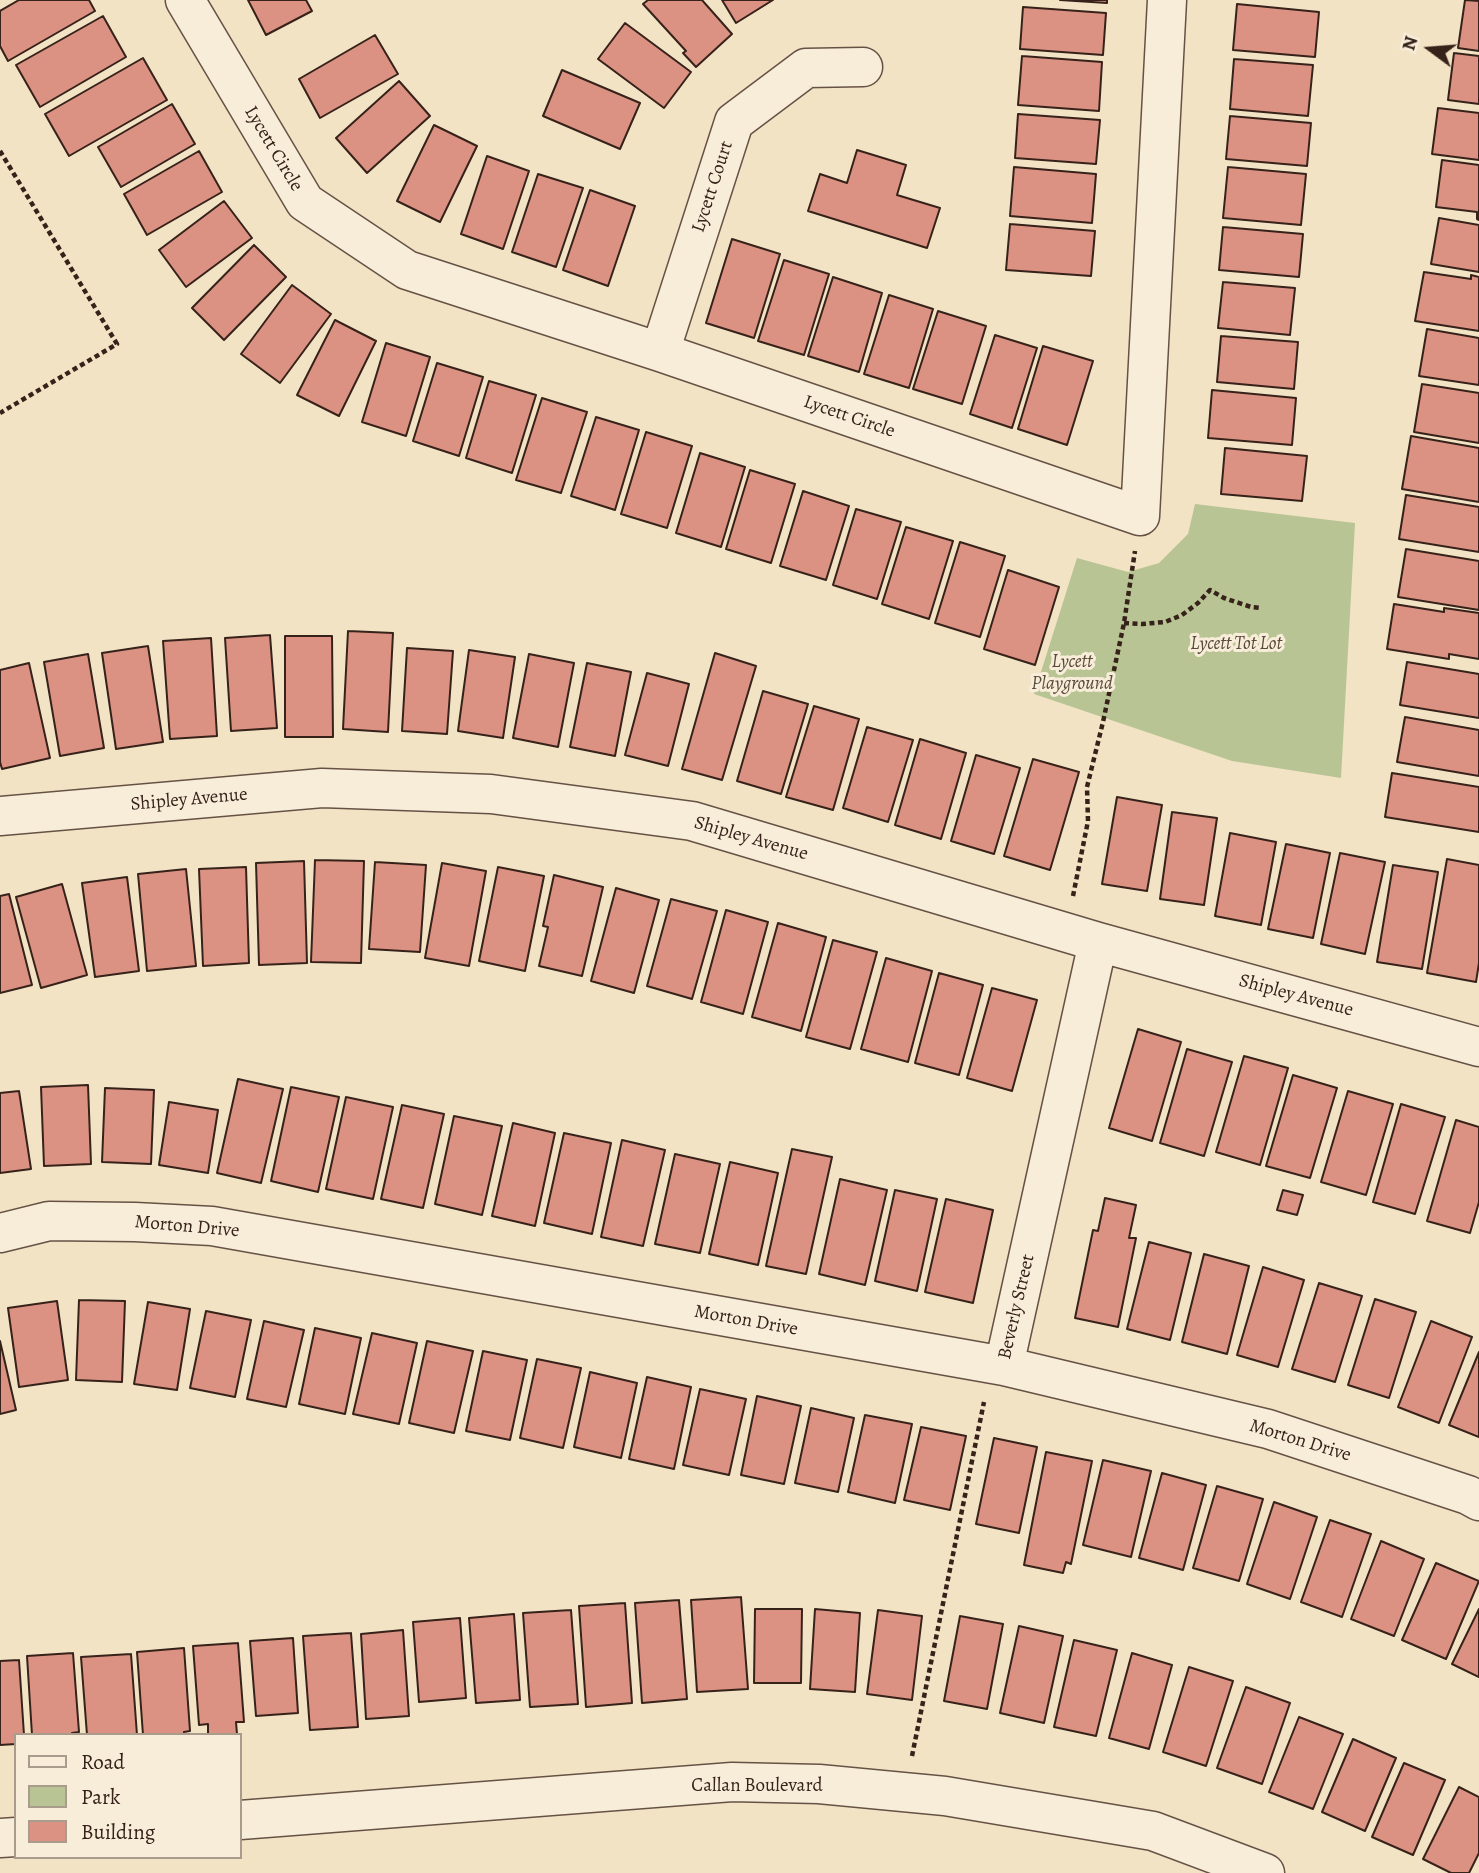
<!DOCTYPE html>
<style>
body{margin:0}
#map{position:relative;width:1479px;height:1873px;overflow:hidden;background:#f2e3c5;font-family:Alegreya,serif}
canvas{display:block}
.legend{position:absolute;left:14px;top:1733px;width:228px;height:126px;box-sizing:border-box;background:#f7edd9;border:2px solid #aa9c8d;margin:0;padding:9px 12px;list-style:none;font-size:21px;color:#37221a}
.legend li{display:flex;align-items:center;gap:14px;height:35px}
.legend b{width:35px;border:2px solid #aa9c8d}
.north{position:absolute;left:1395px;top:14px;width:70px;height:70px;-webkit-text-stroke:5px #f7edd9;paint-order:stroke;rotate:286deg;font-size:19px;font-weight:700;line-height:28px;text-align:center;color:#37221a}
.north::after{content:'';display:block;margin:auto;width:24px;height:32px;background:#37221a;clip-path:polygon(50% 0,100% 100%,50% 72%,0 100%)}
</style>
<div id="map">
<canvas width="1479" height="1873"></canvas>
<ul class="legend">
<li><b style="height:9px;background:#f7edd9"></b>Road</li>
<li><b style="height:19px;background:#b9c495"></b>Park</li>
<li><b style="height:19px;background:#db9283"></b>Building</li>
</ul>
<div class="north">N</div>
</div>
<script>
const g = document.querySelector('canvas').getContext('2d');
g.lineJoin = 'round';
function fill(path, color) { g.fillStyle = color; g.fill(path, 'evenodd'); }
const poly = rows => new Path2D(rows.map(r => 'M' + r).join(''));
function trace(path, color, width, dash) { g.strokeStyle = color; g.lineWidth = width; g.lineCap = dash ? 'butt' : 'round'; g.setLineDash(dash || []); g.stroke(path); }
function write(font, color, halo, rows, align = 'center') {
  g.font = font + ' Alegreya,serif'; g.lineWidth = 6; g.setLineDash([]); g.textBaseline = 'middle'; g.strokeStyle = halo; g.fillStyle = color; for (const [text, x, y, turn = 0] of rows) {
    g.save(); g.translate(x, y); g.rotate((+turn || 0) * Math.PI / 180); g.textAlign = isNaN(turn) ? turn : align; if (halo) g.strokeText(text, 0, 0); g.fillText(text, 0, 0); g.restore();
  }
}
const green = poly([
 [1195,504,1355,523,1341,778,1232,761,1034,694,1077,558,1128,572,1159,563,1188,534]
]);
const building = poly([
 [19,0,89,0,95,11,8,61,0,46,0,11,19,0],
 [248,0,306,0,312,11,266,35,248,0],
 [648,0,702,0,732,34,696,67,683,53,686,51,643,4,648,0],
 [722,0,773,0,736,23,722,0],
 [1060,0,1107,0,1107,3,1060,0],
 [1465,0,1479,1,1479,51,1458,48,1465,0],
 [1237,4,1319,12,1315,57,1233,50,1237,4],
 [1023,7,1106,13,1103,55,1020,49,1023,7],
 [103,16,126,57,40,107,16,65,103,16],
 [625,23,691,72,664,108,598,59,625,23],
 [375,35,398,74,320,118,299,79,375,35],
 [1454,53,1479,56,1479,104,1448,100,1454,53],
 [1022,56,1102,62,1099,111,1018,105,1022,56],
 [143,58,167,100,69,156,45,114,143,58],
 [1234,59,1313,65,1308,116,1230,109,1234,59],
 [562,70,640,103,620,149,543,116,562,70],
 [399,81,430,116,367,173,336,138,399,81],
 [172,104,195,144,121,187,98,147,172,104],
 [1438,108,1479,113,1479,160,1432,154,1438,108],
 [1018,114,1100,120,1096,164,1015,158,1018,114],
 [1230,116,1311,123,1307,166,1226,159,1230,116],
 [434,125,477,146,440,222,397,201,434,125],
 [857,150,906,165,897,195,940,208,927,248,808,211,820,174,847,183,857,150],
 [199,151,222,192,147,235,124,194,199,151],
 [487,156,529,171,503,249,461,234,487,156],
 [1442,160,1479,165,1479,220,1477,219,1477,212,1436,207,1442,160],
 [1014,167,1096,174,1092,223,1010,216,1014,167],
 [1228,167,1306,174,1301,225,1223,218,1228,167],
 [538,174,583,188,556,267,512,252,538,174],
 [590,190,635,206,608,286,563,270,590,190],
 [224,201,252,238,186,287,159,250,224,201],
 [1439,218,1479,225,1479,272,1431,264,1439,218],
 [1010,224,1095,231,1091,276,1006,270,1010,224],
 [1223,227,1303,234,1299,277,1219,270,1223,227],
 [732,239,780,254,754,338,706,323,732,239],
 [254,245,286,277,224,340,192,308,254,245],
 [784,260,829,274,804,355,758,341,784,260],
 [1424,272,1471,279,1471,275,1479,277,1479,331,1415,321,1424,272],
 [833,277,882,293,859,372,808,356,833,277],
 [1223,282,1295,288,1290,335,1218,328,1223,282],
 [292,285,331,314,280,383,241,354,292,285],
 [889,295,933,309,909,388,864,374,889,295],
 [938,311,986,326,962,404,913,389,938,311],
 [335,320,376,341,339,416,297,395,335,320],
 [1427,329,1479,338,1479,385,1419,376,1427,329],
 [995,335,1037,348,1012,428,970,414,995,335],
 [1221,336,1298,342,1294,389,1217,382,1221,336],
 [386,343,430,357,406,436,362,422,386,343],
 [1043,346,1093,361,1067,445,1018,429,1043,346],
 [437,363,483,377,459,456,413,441,437,363],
 [489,381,536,395,512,473,466,458,489,381],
 [1422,384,1479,393,1479,443,1414,432,1422,384],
 [1212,390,1296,398,1292,445,1208,438,1212,390],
 [542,398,587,412,561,493,516,480,542,398],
 [596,417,639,430,615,510,571,496,596,417],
 [646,432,692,446,667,528,621,514,646,432],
 [1411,436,1479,448,1479,502,1402,489,1411,436],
 [1225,448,1307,456,1302,501,1221,494,1225,448],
 [700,453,745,467,721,547,676,533,700,453],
 [750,470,795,484,771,563,726,549,750,470],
 [803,491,849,506,826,580,780,566,803,491],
 [1406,495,1479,507,1479,552,1399,539,1406,495],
 [856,509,901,522,877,599,833,585,856,509],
 [906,527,953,541,929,619,882,604,906,527],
 [960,542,1005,556,980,637,935,623,960,542],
 [1406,549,1479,561,1479,610,1398,597,1406,549],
 [1008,570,1059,587,1035,665,984,649,1008,570],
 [1394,604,1444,612,1444,608,1479,613,1479,659,1449,654,1449,659,1387,649,1394,604],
 [348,631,393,633,388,732,343,729,348,631],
 [270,635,277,728,231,731,225,638,270,635],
 [285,636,332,636,333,737,285,737,285,636],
 [211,638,217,736,170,739,163,641,211,638],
 [148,646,163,742,116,749,102,653,148,646],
 [407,648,453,651,447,734,402,731,407,648],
 [469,650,515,657,503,738,458,731,469,650],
 [715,653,756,666,722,780,682,769,715,653],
 [88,654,104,748,60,756,44,662,88,654],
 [529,654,574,663,558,747,513,738,529,654],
 [1407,662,1479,674,1479,718,1400,705,1407,662],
 [29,663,50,758,2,769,0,762,0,670,29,663],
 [587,663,631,672,615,756,570,747,587,663],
 [647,673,689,684,668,766,625,755,647,673],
 [763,691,808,704,781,794,737,781,763,691],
 [814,706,859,719,833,810,786,797,814,706],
 [1405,717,1479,730,1479,776,1397,762,1405,717],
 [867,727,913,740,888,822,843,808,867,727],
 [920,739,966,753,941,839,895,825,920,739],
 [976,755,1020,768,994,854,951,841,976,755],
 [1033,759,1079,772,1050,870,1004,856,1033,759],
 [1392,773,1479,787,1479,832,1385,817,1392,773],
 [1117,797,1162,805,1147,891,1102,884,1117,797],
 [1172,812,1217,818,1204,905,1160,899,1172,812],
 [1230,833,1276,842,1261,925,1215,916,1230,833],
 [1286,844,1330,853,1313,938,1268,929,1286,844],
 [1340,853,1385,862,1365,954,1321,944,1340,853],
 [1447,859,1479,865,1479,963,1476,982,1427,973,1447,859],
 [315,860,364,861,361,963,311,962,315,860],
 [304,861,307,963,259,965,256,863,304,861],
 [375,862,426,865,420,952,369,949,375,862],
 [442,863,486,871,469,966,425,958,442,863],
 [1393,865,1438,872,1422,969,1377,962,1393,865],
 [246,867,249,963,203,966,199,869,246,867],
 [498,867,544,876,525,971,479,961,498,867],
 [186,869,196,966,147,971,138,874,186,869],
 [554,875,603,887,582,976,539,966,548,927,543,926,554,875],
 [127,877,139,971,95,977,82,883,127,877],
 [62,884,87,975,41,988,16,897,62,884],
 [616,888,659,900,634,993,591,981,616,888],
 [9,894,32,985,0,993,0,896,9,894],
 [671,899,717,911,692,999,647,986,671,899],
 [726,910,768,922,743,1014,701,1002,726,910],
 [778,923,826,937,801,1031,752,1017,778,923],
 [833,940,877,952,850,1049,806,1037,833,940],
 [886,958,932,971,908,1062,861,1049,886,958],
 [939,973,983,985,959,1075,915,1063,939,973],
 [992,988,1037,1000,1012,1091,967,1078,992,988],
 [1138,1029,1181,1042,1152,1141,1109,1128,1138,1029],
 [1187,1049,1232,1062,1204,1156,1160,1143,1187,1049],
 [1244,1056,1288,1068,1260,1165,1216,1152,1244,1056],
 [1293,1075,1337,1088,1310,1178,1266,1166,1293,1075],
 [238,1079,283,1089,261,1183,217,1173,238,1079],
 [88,1085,91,1164,44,1166,41,1087,88,1085],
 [291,1087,339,1097,318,1192,271,1181,291,1087],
 [105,1088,154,1090,151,1164,102,1162,105,1088],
 [19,1091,31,1169,0,1173,0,1093,19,1091],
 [1348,1091,1393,1104,1366,1195,1321,1182,1348,1091],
 [346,1097,393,1107,373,1199,326,1189,346,1097],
 [169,1102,218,1110,208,1173,159,1165,169,1102],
 [1401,1104,1445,1117,1415,1214,1373,1202,1401,1104],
 [402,1105,444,1114,423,1208,381,1199,402,1105],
 [454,1116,502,1126,482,1215,435,1204,454,1116],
 [1456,1120,1479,1127,1479,1202,1470,1233,1427,1221,1456,1120],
 [513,1123,555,1133,535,1226,492,1216,513,1123],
 [564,1133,611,1143,592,1234,544,1223,564,1133],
 [622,1140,665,1150,643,1246,601,1237,622,1140],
 [792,1149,832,1157,806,1274,766,1266,792,1149],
 [675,1154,720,1164,700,1253,655,1244,675,1154],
 [730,1162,778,1173,758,1265,709,1254,730,1162],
 [840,1179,887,1190,865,1285,819,1274,840,1179],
 [895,1190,937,1199,917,1291,875,1281,895,1190],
 [1283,1190,1303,1195,1297,1215,1277,1210,1283,1190],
 [1105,1198,1136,1205,1129,1238,1136,1238,1118,1327,1075,1318,1093,1230,1098,1231,1105,1198],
 [946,1199,993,1210,973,1303,925,1292,946,1199],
 [1149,1242,1191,1253,1170,1340,1127,1329,1149,1242],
 [1204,1254,1249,1266,1227,1354,1182,1342,1204,1254],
 [1263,1267,1304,1280,1278,1367,1237,1355,1263,1267],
 [1319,1283,1362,1296,1335,1382,1292,1369,1319,1283],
 [1375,1299,1416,1312,1389,1398,1348,1385,1375,1299],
 [79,1300,125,1301,122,1382,76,1380,79,1300],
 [57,1301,68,1380,19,1387,8,1308,57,1301],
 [148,1302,190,1309,177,1390,134,1384,148,1302],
 [206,1311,251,1320,235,1397,190,1388,206,1311],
 [264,1321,304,1330,286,1407,247,1399,264,1321],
 [1431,1321,1472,1337,1439,1423,1398,1407,1431,1321],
 [315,1328,361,1338,345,1414,299,1404,315,1328],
 [372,1333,417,1343,399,1424,353,1414,372,1333],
 [0,1341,16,1410,0,1414,0,1341],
 [427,1341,473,1351,454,1433,409,1423,427,1341],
 [483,1351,527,1360,510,1440,466,1431,483,1351],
 [1479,1352,1479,1437,1449,1425,1479,1352],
 [537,1359,581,1368,563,1448,520,1438,537,1359],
 [590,1372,637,1383,621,1458,574,1447,590,1372],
 [647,1377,691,1387,674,1469,629,1459,647,1377],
 [700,1389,746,1399,729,1475,683,1465,700,1389],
 [757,1396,801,1406,784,1484,741,1475,757,1396],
 [811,1408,854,1418,838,1492,795,1483,811,1408],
 [865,1415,912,1424,895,1503,848,1492,865,1415],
 [921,1427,966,1436,950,1510,904,1500,921,1427],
 [994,1438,1037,1447,1019,1533,976,1524,994,1438],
 [1046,1452,1092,1461,1071,1564,1066,1562,1063,1573,1024,1565,1046,1452],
 [1103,1460,1151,1471,1131,1557,1083,1545,1103,1460],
 [1162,1473,1206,1485,1183,1570,1139,1558,1162,1473],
 [1217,1486,1263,1499,1239,1581,1193,1568,1217,1486],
 [1274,1502,1317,1517,1290,1599,1247,1584,1274,1502],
 [1330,1520,1371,1534,1342,1617,1301,1602,1330,1520],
 [1381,1541,1424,1559,1394,1636,1351,1619,1381,1541],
 [1436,1563,1479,1581,1446,1659,1402,1640,1436,1563],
 [741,1597,748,1689,697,1692,691,1600,741,1597],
 [679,1600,687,1699,642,1703,635,1603,679,1600],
 [625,1603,632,1703,586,1707,579,1606,625,1603],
 [755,1609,802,1609,801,1683,754,1683,755,1609],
 [815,1609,860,1613,855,1692,810,1689,815,1609],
 [1479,1609,1479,1677,1452,1664,1479,1609],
 [571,1610,578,1704,530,1707,523,1613,571,1610],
 [878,1610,922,1616,912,1700,867,1694,878,1610],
 [514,1614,520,1700,476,1703,469,1618,514,1614],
 [960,1616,1003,1624,987,1709,944,1701,960,1616],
 [460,1618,466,1698,419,1702,413,1622,460,1618],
 [1019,1626,1063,1636,1044,1723,1000,1713,1019,1626],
 [403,1630,409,1716,366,1719,361,1634,403,1630],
 [351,1633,358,1727,310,1730,303,1636,351,1633],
 [293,1638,298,1713,256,1716,250,1641,293,1638],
 [1074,1640,1117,1650,1096,1736,1054,1727,1074,1640],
 [238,1643,244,1722,236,1722,237,1734,208,1735,208,1724,199,1725,193,1646,238,1643],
 [184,1648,190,1731,184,1732,184,1735,143,1735,137,1652,184,1648],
 [73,1653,79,1732,72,1733,73,1735,32,1735,27,1656,73,1653],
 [1132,1653,1172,1665,1149,1749,1109,1738,1132,1653],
 [131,1654,137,1735,87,1735,81,1657,131,1654],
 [19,1660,24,1735,16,1735,16,1744,0,1745,0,1661,19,1660],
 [1189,1667,1233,1681,1206,1766,1163,1752,1189,1667],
 [1246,1687,1290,1703,1262,1784,1217,1768,1246,1687],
 [1299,1717,1343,1734,1313,1809,1269,1792,1299,1717],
 [1353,1739,1396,1758,1365,1831,1322,1812,1353,1739],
 [1404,1763,1445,1780,1413,1855,1372,1837,1404,1763],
 [1459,1787,1479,1797,1479,1853,1469,1873,1451,1873,1423,1859,1459,1787]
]);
const path = poly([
 [0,151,117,344,0,413],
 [1124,623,1142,624,1165,622,1182,615,1198,603,1210,590,1224,598,1251,607,1262,608],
 [1073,896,1088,821,1087,787,1103,722,1124,623,1135,551],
 [912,1756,984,1402]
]);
const minor = poly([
 [185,0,305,202,407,270,660,352,1140,516,1167,0],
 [660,352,734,122,806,68,863,67],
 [0,816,322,788,491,794,692,821,1098,942,1479,1047],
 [0,1233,49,1221,135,1222,212,1226,1004,1366,1268,1429,1468,1495,1479,1501],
 [1004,1366,1098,942],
 [240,1820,732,1782,819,1784,945,1796,1153,1831,1265,1873],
 [0,1838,16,1837]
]);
const streetNames = [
 ["Lycett Circle",273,149,59],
 ["Lycett Court",713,187,-72],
 ["Lycett Circle",849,417,19],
 ["Shipley Avenue",189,800,-5],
 ["Shipley Avenue",751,839,16],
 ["Shipley Avenue",1296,996,15],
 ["Morton Drive",187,1227,5],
 ["Beverly Street",1017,1307,-77],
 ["Morton Drive",746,1321,10],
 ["Morton Drive",1300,1441,17],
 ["Callan Boulevard",757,1786]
];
const parkNames = [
 ["Lycett Tot Lot",1236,644],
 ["Lycett",1072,662],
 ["Playground",1072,684]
];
fill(green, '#b9c495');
fill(building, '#db9283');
trace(building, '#37221a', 2);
trace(minor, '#665245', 41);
trace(path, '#37221a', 4.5, [5, 3.5]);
trace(minor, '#f7edd9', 38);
write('19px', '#37221a', '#f7edd9', streetNames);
write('italic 19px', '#584a39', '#f7edd9', parkNames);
</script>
